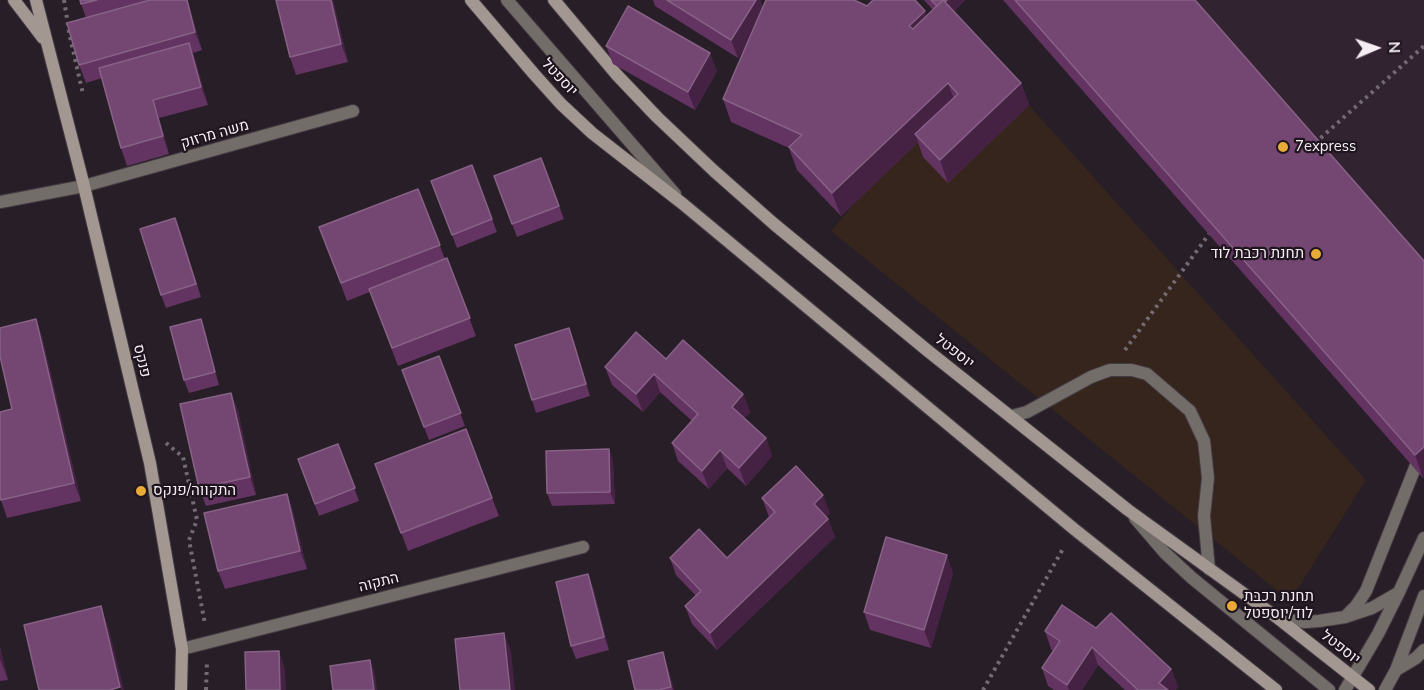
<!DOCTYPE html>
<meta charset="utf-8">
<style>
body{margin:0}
#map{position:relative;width:1424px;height:690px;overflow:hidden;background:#281e27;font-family:"Nunito Sans",sans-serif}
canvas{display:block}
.north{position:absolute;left:1346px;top:18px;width:60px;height:60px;-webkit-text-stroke:4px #1e151e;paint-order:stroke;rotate:88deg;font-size:16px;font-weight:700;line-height:24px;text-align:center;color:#f4edf3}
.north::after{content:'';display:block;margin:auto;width:21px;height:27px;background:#f4edf3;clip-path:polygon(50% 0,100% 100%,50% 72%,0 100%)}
</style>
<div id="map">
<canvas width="1424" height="690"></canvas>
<div class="north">N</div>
</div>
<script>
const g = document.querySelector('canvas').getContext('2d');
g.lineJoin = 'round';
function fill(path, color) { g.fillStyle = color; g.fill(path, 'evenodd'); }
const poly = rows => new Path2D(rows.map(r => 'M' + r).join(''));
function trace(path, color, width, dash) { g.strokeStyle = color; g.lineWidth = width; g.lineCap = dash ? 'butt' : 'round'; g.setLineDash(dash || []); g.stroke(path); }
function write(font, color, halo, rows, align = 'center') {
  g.font = font + ' "Nunito Sans",Heebo,sans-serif'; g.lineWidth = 4.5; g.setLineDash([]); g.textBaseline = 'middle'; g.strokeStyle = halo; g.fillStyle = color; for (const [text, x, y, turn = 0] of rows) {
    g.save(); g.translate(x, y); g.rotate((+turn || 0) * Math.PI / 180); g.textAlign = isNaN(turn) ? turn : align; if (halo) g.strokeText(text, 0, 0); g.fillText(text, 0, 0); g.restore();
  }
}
const industrial = poly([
 [982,53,1366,480,1290,601,831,231]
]);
const built = poly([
 [1189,0,1424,0,1424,273]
]);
const path = poly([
 [64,0,70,37,83,94],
 [1315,143,1424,46],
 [1125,350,1209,234],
 [166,443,183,457,197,520,189,540,205,624],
 [206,690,207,661],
 [983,690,1064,547]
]);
const lane = poly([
 [507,0,675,194],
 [0,202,84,186],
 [1012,416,1027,412,1091,377,1110,370,1132,370,1147,374,1190,411,1204,441,1208,478,1204,516,1209,569],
 [1135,518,1165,553,1192,578,1329,690],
 [1345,617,1356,606,1366,591,1424,445],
 [1279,619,1305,622,1319,621,1345,617,1372,608,1398,593],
 [1396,670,1416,658,1424,650],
 [1345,690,1378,634,1399,592,1424,538],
 [1385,690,1396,670,1424,596]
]);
const street = poly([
 [84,186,353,111],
 [182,649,583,547]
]);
const secondary = poly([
 [14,0,43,38],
 [36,0,84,186,150,463,182,649,181,690],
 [471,0,534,74,561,104,592,133,683,204,1074,529,1276,690],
 [554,0,616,74,657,117,714,171,774,224,928,351,1128,510,1279,619,1369,690]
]);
const wall = poly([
 [80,0,187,0,202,50,193,53,208,105,159,118,169,154,127,166,121,148,102,78,86,83,79,65,86,18],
 [333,0,348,62,296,75,290,57],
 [653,0,760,0,763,8,867,6,927,16,933,10,924,0,965,0,954,11,1021,83,1029,105,948,183,923,157,918,142,841,216,797,170,789,148,731,122,723,99,749,40,738,58,655,6],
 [1003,0,1195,0,1424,261,1424,477,1423,478],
 [606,46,717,71,695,110,613,64],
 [541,158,564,219,517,237,494,176],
 [472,165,497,232,457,248,431,181],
 [418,189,445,259,447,258,476,336,398,366,370,292,347,301,319,227],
 [180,230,201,297,166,308,161,295],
 [36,319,42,337,81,501,7,518,1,500,12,409],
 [205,331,219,385,189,393,184,380],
 [574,341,590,396,536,413,532,400],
 [439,356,465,426,429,440,402,370],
 [666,359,743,394,750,412,744,418,766,438,772,456,746,486,727,468,709,489,678,461,672,443,692,421,660,392,643,412,612,385,605,367],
 [231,393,238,411,256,495,206,506,199,488],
 [466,429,499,516,408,551,375,464],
 [338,444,359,501,319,516,298,459],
 [609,449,613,462,615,504,552,506,547,493],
 [287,494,293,512,307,569,225,589,218,571],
 [762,498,830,513,826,517,828,519,835,537,717,650,692,624,685,606,696,596,676,575,670,558,727,558,769,517],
 [953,573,931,648,870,630,864,612],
 [593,587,609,650,576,659,571,646],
 [1096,628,1171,669,1178,687,1175,690,1125,690,1098,665,1082,690,1054,690,1048,686,1042,668,1053,651,1051,649,1045,631],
 [0,647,8,680,0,681],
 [663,652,667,665,674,690,635,690]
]);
const shadedWall = poly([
 [187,0,190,9,202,50,195,32],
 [331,0,333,0,348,62,341,44],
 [756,0,760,0,765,14,738,58,731,40],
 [947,0,965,0,944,21,939,8],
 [925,11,933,33,917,48,909,26],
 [189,43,196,61,208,105,201,87],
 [710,53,717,71,695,110,688,92],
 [948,83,956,105,915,134,918,142,841,216,832,193],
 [1021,83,1029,105,948,183,940,160],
 [153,100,159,118,169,154,163,136],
 [36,319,42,337,81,501,74,483],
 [201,319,205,331,219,385,215,372],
 [569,328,574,341,590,396,586,384],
 [654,374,660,392,643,412,636,394],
 [231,393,238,411,256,495,250,477],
 [743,394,750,412,738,425,732,407],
 [766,438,772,456,746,486,739,468],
 [1424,447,1424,477,1423,478,1415,455],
 [609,449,613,462,615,504,610,492],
 [720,450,727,468,709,489,702,471],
 [287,494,293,512,307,569,300,551],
 [823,495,830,513,821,522,814,504],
 [828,519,835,537,717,650,710,633],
 [947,555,953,573,931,648,924,630],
 [588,574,593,587,609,650,604,637],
 [101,606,109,629,124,690,121,690,120,687],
 [504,633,511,651,515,690,510,690],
 [0,647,8,680,0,659],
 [1092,647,1098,665,1082,690,1069,690,1067,685],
 [279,651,285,669,286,690,280,690],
 [663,652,667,665,674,690,673,690,671,687],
 [370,660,375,673,377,690,374,690],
 [1171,669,1178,687,1175,690,1162,690,1159,683]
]);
const building = poly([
 [80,0,97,0,81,4,80,0],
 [150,0,187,0,195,32,79,65,67,23,150,0],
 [276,0,331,0,341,44,290,57,276,0],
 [667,0,756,0,731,40,667,0],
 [766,0,854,0,867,6,873,0,915,0,925,11,909,26,913,29,943,0,1021,83,940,160,915,134,958,94,948,83,832,193,789,147,802,135,723,99,766,0],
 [931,0,947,0,945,2,943,0,937,6,931,0],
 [1015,0,1195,0,1424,261,1424,447,1415,455,1015,0],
 [628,6,710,53,688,92,606,46,628,6],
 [189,43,201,87,153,100,163,136,121,148,99,68,189,43],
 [541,158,559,206,512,224,494,176,541,158],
 [472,165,492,219,452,235,431,181,472,165],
 [418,189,440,245,341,283,319,227,418,189],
 [175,218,196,284,161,295,140,229,175,218],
 [447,258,470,318,392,348,369,289,447,258],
 [36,319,74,483,1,500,0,496,0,412,12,409,0,356,0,328,36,319],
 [201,319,215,372,184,380,170,327,201,319],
 [569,328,586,384,532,400,515,345,569,328],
 [636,332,666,359,683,340,743,394,732,407,766,438,739,468,720,450,702,471,672,443,698,414,654,374,636,394,605,367,636,332],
 [439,356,461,413,424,427,402,370,439,356],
 [231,393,250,477,199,488,180,404,231,393],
 [466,429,492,498,401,533,375,464,466,429],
 [338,444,355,488,315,504,298,459,338,444],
 [609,449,610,492,547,493,546,451,609,449],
 [796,466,823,495,814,504,828,519,710,633,685,606,701,591,670,558,699,529,727,558,775,512,762,498,796,466],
 [287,494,300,551,218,571,204,513,287,494],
 [886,537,947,555,924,630,864,612,886,537],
 [588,574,604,637,571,646,556,582,588,574],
 [1062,605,1096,628,1111,613,1171,669,1159,683,1168,690,1138,690,1092,647,1067,685,1042,668,1060,641,1045,631,1062,605],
 [101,606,120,687,110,690,39,690,24,625,101,606],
 [504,633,510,690,460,690,455,639,504,633],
 [279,651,280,690,246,690,245,652,279,651],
 [663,652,671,687,658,690,635,690,628,661,663,652],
 [370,660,374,690,333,690,330,666,370,660]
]);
const markers = [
 [1283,147,6,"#e9aa38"],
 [1316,254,6,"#e9aa38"],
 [141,491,6,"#e9aa38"],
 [1232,606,6,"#e9aa38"]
];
const streetNames = [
 ["יוספטל",559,78,47],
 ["משה מרזוק",215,135,-16],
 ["יוספטל",954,352,38],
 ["פנקס",141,361,77],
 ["התקוה",379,583,-14],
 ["יוספטל",1340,648,38]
];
const poiNames = [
 ["7express",1295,147],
 ["תחנת רכבת לוד",1304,254,"right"],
 ["התקווה/פנקס",153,491],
 ["תחנת רכבת",1244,597],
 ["לוד/יוספטל",1244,614]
];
fill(industrial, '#35251c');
fill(built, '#322331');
trace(lane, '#453b44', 14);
trace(street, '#453b44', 14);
trace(secondary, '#453b44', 14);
trace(path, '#736a72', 4, [3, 4.5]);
trace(lane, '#736d69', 12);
trace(street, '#736d69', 12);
trace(secondary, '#a29891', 12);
fill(wall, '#633362');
fill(shadedWall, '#452244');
fill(building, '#734772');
trace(building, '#876186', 1.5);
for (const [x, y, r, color] of markers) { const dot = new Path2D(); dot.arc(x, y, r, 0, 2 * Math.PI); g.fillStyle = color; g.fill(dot); trace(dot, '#1e151e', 2); }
write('15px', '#f4edf3', '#1e151e', streetNames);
write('15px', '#f4edf3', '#1e151e', poiNames, 'left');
</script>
